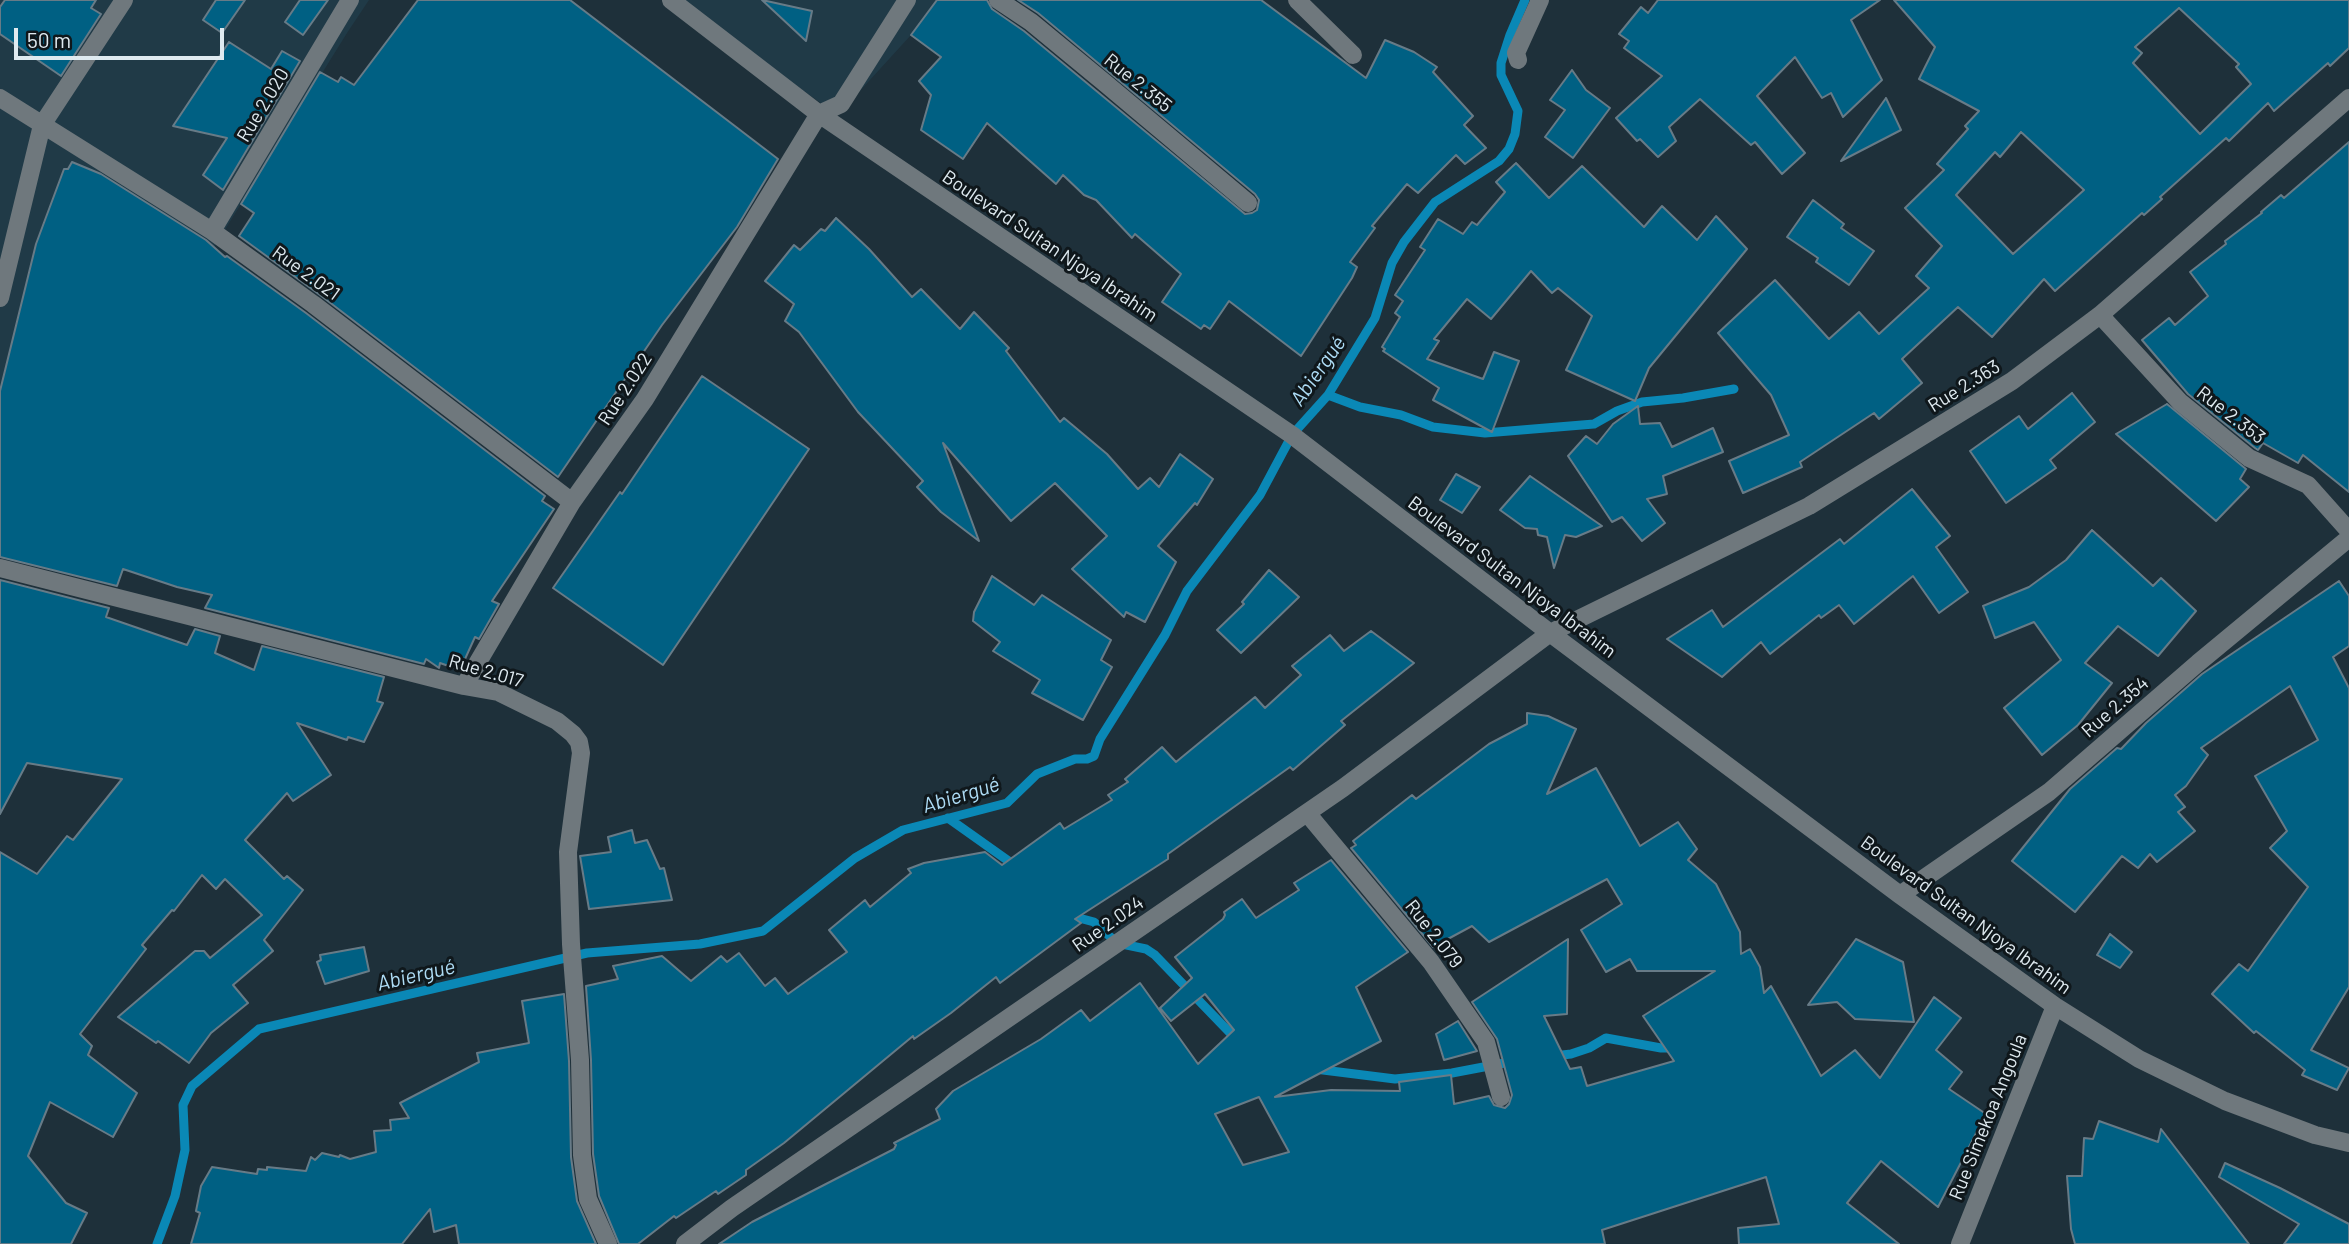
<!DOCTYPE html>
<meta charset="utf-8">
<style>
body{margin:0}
#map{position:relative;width:2349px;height:1244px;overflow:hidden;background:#1e303a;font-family:Barlow,sans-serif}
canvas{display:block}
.scale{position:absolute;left:14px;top:28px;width:210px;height:32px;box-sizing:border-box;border:4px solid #dfeaf0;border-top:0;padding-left:9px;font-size:21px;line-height:24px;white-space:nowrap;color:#dfeaf0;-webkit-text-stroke:5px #0f171b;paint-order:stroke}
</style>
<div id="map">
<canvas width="2349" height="1244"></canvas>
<div class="scale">50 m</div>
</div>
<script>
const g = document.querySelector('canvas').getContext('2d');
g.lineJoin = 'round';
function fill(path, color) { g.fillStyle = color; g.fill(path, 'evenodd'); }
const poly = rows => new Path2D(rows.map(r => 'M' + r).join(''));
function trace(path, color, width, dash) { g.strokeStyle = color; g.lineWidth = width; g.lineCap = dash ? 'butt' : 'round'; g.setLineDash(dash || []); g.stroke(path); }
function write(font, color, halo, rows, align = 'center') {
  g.font = font + ' Barlow,sans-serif'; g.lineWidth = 6; g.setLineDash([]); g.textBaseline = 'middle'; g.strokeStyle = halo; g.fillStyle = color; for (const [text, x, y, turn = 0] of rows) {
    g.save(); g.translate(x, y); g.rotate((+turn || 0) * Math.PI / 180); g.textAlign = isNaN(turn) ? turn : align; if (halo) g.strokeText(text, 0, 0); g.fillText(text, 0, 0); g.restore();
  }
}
const built = poly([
 [0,0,369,0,347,33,213,249,62,173,0,406],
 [674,0,937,0,911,35,838,115]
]);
const stream = poly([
 [1328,395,1360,407,1401,415,1433,427,1485,433,1594,424,1617,411,1642,402,1683,398,1734,389],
 [948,818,1017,867],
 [1071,911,1079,918,1094,922,1117,943,1146,949,1155,955,1238,1041],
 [1554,1056,1571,1054,1589,1048,1606,1038,1661,1048,1668,1048,1674,1045],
 [1315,1069,1395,1079,1452,1073,1515,1061],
 [157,1244,175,1196,185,1150,183,1105,192,1086,259,1029,587,953,700,944,763,931,855,858,903,830,1007,803,1037,774,1075,759,1087,759,1094,756,1100,739,1165,635,1187,591,1260,495,1292,435,1328,395,1375,318,1392,263,1404,242,1435,202,1499,161,1509,149,1515,134,1518,111,1501,75,1501,63,1510,35,1525,0]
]);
const building = poly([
 [5,0,96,0,91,8,101,14,61,76,0,34,0,7,5,0],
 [216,0,245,0,222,33,203,20,216,0],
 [300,0,328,0,303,35,285,22,300,0],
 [418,0,570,0,778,159,737,227,662,325,558,477,320,295,239,236,254,213,241,204,320,72,338,82,341,77,354,85,418,0],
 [762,0,812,11,806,41,762,0],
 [937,0,987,0,992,9,1024,31,1245,214,1252,213,1257,210,1259,200,1255,194,1038,13,1018,0,1261,0,1366,78,1385,40,1414,52,1437,67,1433,72,1473,116,1464,125,1486,148,1465,164,1456,155,1418,193,1407,184,1372,226,1375,228,1350,262,1357,267,1352,278,1301,356,1229,301,1210,329,1204,325,1201,329,1162,302,1181,274,1135,234,1132,238,1096,200,1084,195,1063,175,1056,184,987,123,963,159,921,130,931,95,919,81,941,57,911,35,937,0],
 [1658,0,1880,0,1851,20,1882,80,1843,117,1831,93,1822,98,1795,57,1757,96,1805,153,1782,174,1755,142,1751,145,1700,99,1669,127,1676,141,1658,157,1640,139,1637,141,1616,118,1662,76,1624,48,1629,41,1619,34,1641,7,1648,13,1658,0],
 [1894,0,2349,0,2349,48,2330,66,2328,63,2274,111,2268,103,2229,141,2226,138,2160,197,2162,199,2144,215,2142,213,2055,291,2044,279,1992,337,1958,307,1902,359,1922,383,1879,419,1874,413,1800,462,1802,467,1743,493,1729,461,1789,435,1771,395,1718,333,1775,280,1829,339,1859,312,1879,334,1929,288,1916,276,1942,246,1905,208,1944,170,1937,164,1968,129,1965,126,1979,111,1919,79,1935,47,1894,0],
 [2179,8,2239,64,2236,67,2251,84,2200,134,2133,63,2142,53,2135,47,2179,8],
 [2021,132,2084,190,2013,254,1956,195,1995,152,2000,157,2021,132],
 [229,42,271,69,282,51,300,61,223,190,203,175,227,138,173,126,229,42],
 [1572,70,1586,90,1610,108,1573,158,1545,137,1565,110,1550,100,1572,70],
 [1886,98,1901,130,1841,161,1886,98],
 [2349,142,2349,492,2303,455,2298,463,2263,443,2258,450,2255,448,2188,394,2142,340,2169,318,2175,325,2208,296,2190,272,2226,244,2225,241,2262,213,2261,212,2281,195,2284,198,2349,142],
 [72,162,101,174,206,240,225,257,227,256,306,313,545,496,542,501,554,509,492,601,499,604,479,639,475,637,460,670,440,663,439,668,426,659,424,664,205,608,212,595,177,587,123,569,117,586,0,557,0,391,36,244,64,169,68,169,72,162],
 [1516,163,1549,198,1582,166,1644,227,1662,206,1697,240,1716,216,1747,249,1649,368,1635,401,1566,370,1592,316,1558,288,1552,293,1531,271,1491,319,1467,299,1434,339,1439,341,1427,359,1483,379,1494,352,1519,361,1492,432,1433,400,1439,388,1383,351,1385,349,1382,347,1400,317,1395,313,1403,301,1395,295,1425,250,1420,247,1438,219,1463,234,1472,222,1477,225,1505,192,1496,182,1516,163],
 [1813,200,1844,224,1841,228,1874,251,1849,285,1816,262,1818,258,1787,237,1813,200],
 [836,218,869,249,912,297,921,289,960,329,974,312,1009,348,1006,351,1060,422,1064,418,1107,454,1138,489,1150,478,1159,487,1180,454,1213,479,1197,505,1195,503,1158,546,1176,562,1145,622,1126,612,1124,617,1072,569,1107,536,1055,483,1011,521,943,443,979,541,941,512,917,487,923,481,858,412,799,332,785,321,794,304,765,281,794,245,800,250,821,229,825,231,836,218],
 [702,376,809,449,663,665,553,588,620,492,622,494,702,376],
 [2072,393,2095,422,2050,460,2056,468,2006,503,1970,451,2019,416,2028,429,2072,393],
 [2167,404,2246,469,2240,479,2249,487,2216,521,2116,434,2167,404],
 [1638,406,1640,424,1660,423,1672,447,1713,428,1723,452,1663,476,1667,494,1647,499,1665,523,1642,541,1622,517,1612,522,1568,456,1586,436,1597,444,1613,424,1638,406],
 [1456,474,1480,487,1462,513,1440,500,1456,474],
 [1530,476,1602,526,1576,537,1565,535,1554,568,1547,537,1538,535,1537,529,1525,528,1500,510,1530,476],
 [1912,489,1950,536,1936,547,1968,592,1939,613,1913,576,1854,624,1839,605,1821,618,1819,615,1770,654,1761,642,1722,677,1667,639,1712,610,1723,627,1840,539,1844,544,1912,489],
 [2092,530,2153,586,2161,578,2196,611,2158,656,2118,626,2085,663,2112,683,2078,725,2042,755,2004,708,2061,660,2034,622,1995,638,1983,606,2029,587,2066,560,2092,530],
 [1269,570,1299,597,1241,653,1217,630,1244,604,1242,602,1269,570],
 [992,576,1034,605,1042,595,1111,640,1101,660,1112,667,1083,720,1032,693,1040,680,993,651,1000,642,973,621,974,612,992,576],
 [0,580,109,608,106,617,187,645,195,629,220,636,215,653,254,670,262,646,384,677,377,701,383,703,364,742,348,737,347,740,297,723,331,775,293,801,287,793,245,840,284,879,287,876,303,890,264,940,273,951,233,985,248,1003,211,1033,189,1063,158,1041,156,1043,118,1017,195,951,204,951,210,958,262,915,225,879,216,889,202,875,174,911,172,910,142,945,146,949,80,1034,92,1046,88,1055,137,1093,113,1137,50,1102,28,1156,66,1203,87,1213,71,1244,0,1244,0,852,37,874,67,836,73,840,122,779,27,763,0,814,0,580],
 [2339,581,2349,596,2349,646,2333,657,2349,688,2349,987,2311,1050,2349,1068,2337,1090,2302,1075,2305,1070,2256,1031,2254,1033,2212,994,2239,964,2248,971,2308,887,2270,848,2287,831,2255,776,2318,740,2290,686,2201,748,2208,755,2186,786,2175,795,2185,807,2178,812,2195,831,2157,862,2150,854,2138,868,2122,856,2075,912,2012,861,2070,789,2117,748,2121,749,2146,723,2202,674,2339,581],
 [1371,631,1414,663,1341,721,1345,725,1293,770,1290,767,1168,854,1168,859,1075,919,1081,923,1000,983,996,977,951,1013,914,1039,913,1036,784,1143,746,1170,746,1175,718,1194,716,1191,676,1218,674,1216,638,1244,619,1244,599,1196,593,1154,591,1060,586,986,618,979,613,966,662,956,691,981,721,956,727,962,739,953,765,986,775,978,788,994,847,952,829,930,865,900,870,907,911,873,908,869,924,863,985,852,1002,865,1060,823,1064,829,1112,800,1108,795,1128,782,1125,779,1162,747,1176,762,1255,697,1265,708,1301,675,1292,666,1330,635,1344,651,1371,631],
 [1527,713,1548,716,1576,729,1547,794,1596,768,1640,846,1678,822,1697,849,1688,860,1716,884,1740,932,1741,954,1750,949,1760,967,1764,993,1771,986,1821,1076,1855,1050,1880,1078,1934,997,1961,1018,1936,1050,1962,1072,1949,1089,1986,1114,1938,1207,1881,1161,1847,1203,1899,1244,1739,1244,1738,1228,1779,1224,1766,1177,1602,1230,1605,1244,719,1244,752,1222,894,1149,896,1145,894,1143,940,1119,936,1109,953,1091,1041,1039,1081,1010,1090,1021,1140,983,1198,1064,1234,1030,1205,994,1171,1021,1160,1008,1192,978,1175,957,1223,919,1225,915,1224,912,1242,899,1256,918,1299,890,1294,883,1331,860,1408,952,1356,987,1381,1041,1275,1097,1331,1090,1400,1091,1399,1082,1451,1075,1454,1104,1489,1096,1494,1105,1505,1108,1509,1104,1512,1095,1497,1039,1472,1002,1568,939,1567,1014,1544,1016,1570,1069,1581,1067,1587,1086,1674,1061,1643,1016,1715,971,1637,971,1630,959,1606,972,1581,930,1622,904,1607,879,1489,942,1472,926,1433,947,1351,848,1356,845,1353,841,1412,795,1416,799,1489,744,1527,724,1527,713],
 [1259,1097,1289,1152,1243,1165,1215,1114,1259,1097],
 [632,830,635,843,647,840,660,869,664,868,672,900,589,909,580,856,611,852,608,837,632,830],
 [2110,934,2132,952,2120,968,2097,955,2110,934],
 [1856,939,1903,962,1914,1022,1855,1019,1837,1002,1808,1005,1856,939],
 [364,947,369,971,325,984,317,962,321,960,320,955,364,947],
 [564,994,569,1061,571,1157,577,1201,596,1244,459,1244,456,1225,434,1232,430,1209,402,1244,191,1244,200,1213,196,1211,201,1186,212,1167,257,1174,258,1169,267,1170,267,1167,306,1171,311,1157,315,1160,322,1153,339,1157,340,1155,350,1159,376,1152,374,1131,391,1130,390,1120,409,1118,400,1103,479,1062,477,1053,529,1043,522,1001,564,994],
 [1458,1021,1477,1051,1444,1060,1436,1034,1458,1021],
 [2099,1121,2158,1142,2161,1129,2249,1244,2075,1244,2071,1229,2067,1176,2082,1176,2084,1138,2093,1139,2099,1121],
 [2225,1163,2280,1188,2349,1224,2349,1244,2284,1244,2299,1224,2219,1177,2225,1163]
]);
const minor = poly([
 [671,0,819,114,1292,435,1550,633,1900,895,2055,1006,2139,1059,2225,1101,2315,1135,2349,1143],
 [998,0,1031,22,1105,83,1248,203],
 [1297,0,1353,55],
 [1518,60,1516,53,1540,0],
 [0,98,212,231,313,304,572,502],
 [212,231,350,0],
 [0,298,42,125,124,0],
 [2100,315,2180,402,2249,458,2308,485,2349,531],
 [0,568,464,686,498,692,557,721,573,734,579,742,581,753,568,852,571,944,580,1060,582,1155,588,1199,608,1244],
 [464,686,572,502,645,399,819,114,841,104,907,0],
 [1307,813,1431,962,1486,1042,1501,1097],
 [1900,895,2049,792,2198,663,2349,538],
 [685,1244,732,1208,1343,788,1550,633,1809,506,2012,381,2100,315,2349,98],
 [1960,1244,2055,1006]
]);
const streetNames = [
 ["Rue 2.355",1138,83,39],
 ["Rue 2.020",263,105,-59],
 ["Boulevard Sultan Njoya Ibrahim",1050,246,34],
 ["Rue 2.021",306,273,36],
 ["Rue 2.363",1964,386,-32],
 ["Rue 2.022",625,389,-57],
 ["Rue 2.353",2231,415,38],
 ["Boulevard Sultan Njoya Ibrahim",1512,577,37],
 ["Rue 2.017",486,671,16],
 ["Rue 2.354",2115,707,-41],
 ["Boulevard Sultan Njoya Ibrahim",1966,915,36],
 ["Rue 2.024",1108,924,-35],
 ["Rue 2.079",1434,934,52],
 ["Rue Simekoa Angoula",1988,1117,-68]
];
const waterNames = [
 ["Abiergué",1318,371,-55],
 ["Abiergué",961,795,-17],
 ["Abiergué",416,975,-13]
];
fill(built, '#203a47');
trace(stream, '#0a88b6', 9);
fill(building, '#006083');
trace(building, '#677b87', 2);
trace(minor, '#6f787d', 18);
write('19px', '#dfeaf0', '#0f171b', streetNames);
write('italic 21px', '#addbf4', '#0f171b', waterNames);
</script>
